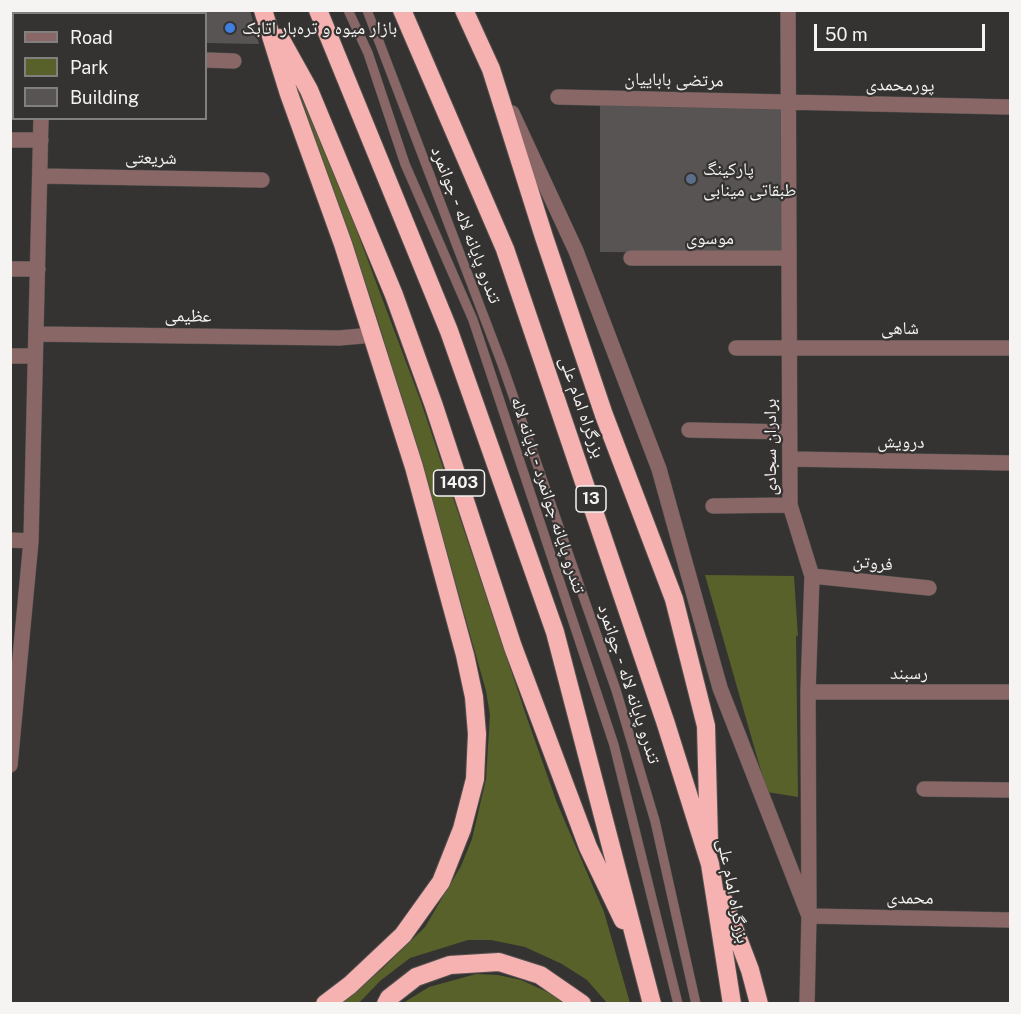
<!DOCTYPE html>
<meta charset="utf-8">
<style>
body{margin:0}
#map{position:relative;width:1021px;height:1014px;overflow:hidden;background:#353331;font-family:"Public Sans",sans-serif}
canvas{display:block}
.frame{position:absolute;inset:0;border:12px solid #f5f4f3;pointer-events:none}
.legend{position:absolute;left:12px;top:12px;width:195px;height:108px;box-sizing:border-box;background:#353331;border:2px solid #82807f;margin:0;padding:8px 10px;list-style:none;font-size:18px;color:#f5f4f3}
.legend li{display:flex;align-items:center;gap:12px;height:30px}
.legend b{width:30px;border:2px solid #82807f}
.scale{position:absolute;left:814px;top:24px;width:171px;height:27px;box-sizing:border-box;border:3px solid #f5f4f3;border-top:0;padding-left:8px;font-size:18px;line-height:21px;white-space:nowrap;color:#f5f4f3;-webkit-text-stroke:4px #353331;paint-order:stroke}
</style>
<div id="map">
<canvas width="1021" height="1014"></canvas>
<div class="frame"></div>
<ul class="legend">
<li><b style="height:8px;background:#8a6767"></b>Road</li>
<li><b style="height:16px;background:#586129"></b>Park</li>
<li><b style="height:16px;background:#575453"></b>Building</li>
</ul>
<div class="scale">50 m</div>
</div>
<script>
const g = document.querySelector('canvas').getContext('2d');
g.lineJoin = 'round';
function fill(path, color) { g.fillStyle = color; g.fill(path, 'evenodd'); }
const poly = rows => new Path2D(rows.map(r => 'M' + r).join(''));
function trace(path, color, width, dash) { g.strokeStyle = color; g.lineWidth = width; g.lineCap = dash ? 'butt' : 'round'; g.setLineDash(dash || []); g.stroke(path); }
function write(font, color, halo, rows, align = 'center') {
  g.font = font + ' "Public Sans","Noto Naskh Arabic",sans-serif'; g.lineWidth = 4.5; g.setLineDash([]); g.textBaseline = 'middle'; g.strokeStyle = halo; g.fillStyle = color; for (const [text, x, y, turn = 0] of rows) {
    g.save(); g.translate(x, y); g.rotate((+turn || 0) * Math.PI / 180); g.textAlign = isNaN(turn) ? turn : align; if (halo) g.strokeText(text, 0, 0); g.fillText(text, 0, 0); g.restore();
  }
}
const green = poly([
 [298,89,352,218,421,402,527,718,557,803,604,912,630,1003,607,1003,587,980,562,964,525,947,491,940,468,940,410,958,380,981,359,1003,341,1003,381,970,425,927,461,866,472,839,486,779,490,715,486,691,426,478,374,308],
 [705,575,794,576,798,637,796,635,798,797,767,792],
 [476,974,498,975,521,980,552,994,564,1003,403,1003,429,987]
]);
const building = poly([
 [175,10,250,10,259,44,206,43,206,14,175,14],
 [600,105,783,105,782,253,600,252]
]);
const lane = poly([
 [348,10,368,53,405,164,473,320,614,745,678,1004],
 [367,10,502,364,616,690,655,821,696,1004]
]);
const street = poly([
 [788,10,790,505,812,576,808,692,809,916,1010,920],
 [44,14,44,10],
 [206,60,234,61],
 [558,97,1010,107],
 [512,113,576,251,659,469,720,688,809,916,807,1004],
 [10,140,41,140],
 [40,176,262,180],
 [631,258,789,258],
 [10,269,38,269],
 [36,334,339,338,373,335],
 [736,348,1010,348],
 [10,356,35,356],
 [689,430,790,432],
 [790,459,1010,463],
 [713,506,790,505],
 [10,540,31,541],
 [812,576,929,588],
 [808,692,1010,692],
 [10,765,31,541,41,118],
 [924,789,1010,790]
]);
const highway = poly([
 [263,10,289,94,343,244,414,467,465,655,474,697,477,734,475,779,462,829,441,882,403,935,350,985,325,1004],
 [318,10,449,331,555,632,652,1004],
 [402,10,505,249,666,724,710,864,732,1004],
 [464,10,491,69,544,237,604,415,674,599,706,726,709,841],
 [280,38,309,90,394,295,434,406,513,647,588,847,623,920],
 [723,899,750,970,759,1004],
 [386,1004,389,998,416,977,450,965,499,962,540,975,582,1004]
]);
const markers = [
 [230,28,6,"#3f7fe0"],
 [691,179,6,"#5c6f8a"]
];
const shields = [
 [459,483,51],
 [591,499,30]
];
const shieldNames = [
 ["1403",459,483],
 ["13",591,499]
];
const poiNames = [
 ["بازار میوه و تره‌بار اتابک",242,28],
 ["پارکینگ",703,169],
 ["طبقاتی مینابی",703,190]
];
const streetNames = [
 ["مرتضی باباییان",674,80,1],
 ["پورمحمدی",900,85,1],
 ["شریعتی",151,158,1],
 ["تندرو پایانه لاله - جوانمرد",466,225,69],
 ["موسوی",710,238],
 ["عظیمی",188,316,1],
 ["شاهی",900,328],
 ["بزرگراه امام علی",582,407,71],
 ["درویش",901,442,1],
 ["برادران سجادی",770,447,-90],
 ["تندرو پایانه جوانمرد - پایانه لاله",548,495,72],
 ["فروتن",873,563,6],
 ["رسبند",909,673],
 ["تندرو پایانه لاله - جوانمرد",629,684,72],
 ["بزرگراه امام علی",733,891,79],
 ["محمدی",910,898,1]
];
fill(green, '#586129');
fill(building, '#575453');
trace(lane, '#545250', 10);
trace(street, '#545250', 16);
trace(highway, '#545250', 20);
trace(lane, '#8a6767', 9);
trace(street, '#8a6767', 15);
trace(highway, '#f5b2b1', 18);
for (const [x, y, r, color] of markers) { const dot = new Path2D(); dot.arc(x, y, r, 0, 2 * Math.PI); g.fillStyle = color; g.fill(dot); trace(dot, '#353331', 2); }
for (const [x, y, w] of shields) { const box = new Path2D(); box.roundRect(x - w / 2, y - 13, w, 26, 4.5); g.fillStyle = '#353331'; g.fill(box); trace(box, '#f5f4f3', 1.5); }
write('bold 16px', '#f5f4f3', null, shieldNames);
write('18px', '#f5f4f3', '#353331', poiNames, 'left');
write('18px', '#f5f4f3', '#353331', streetNames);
</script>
